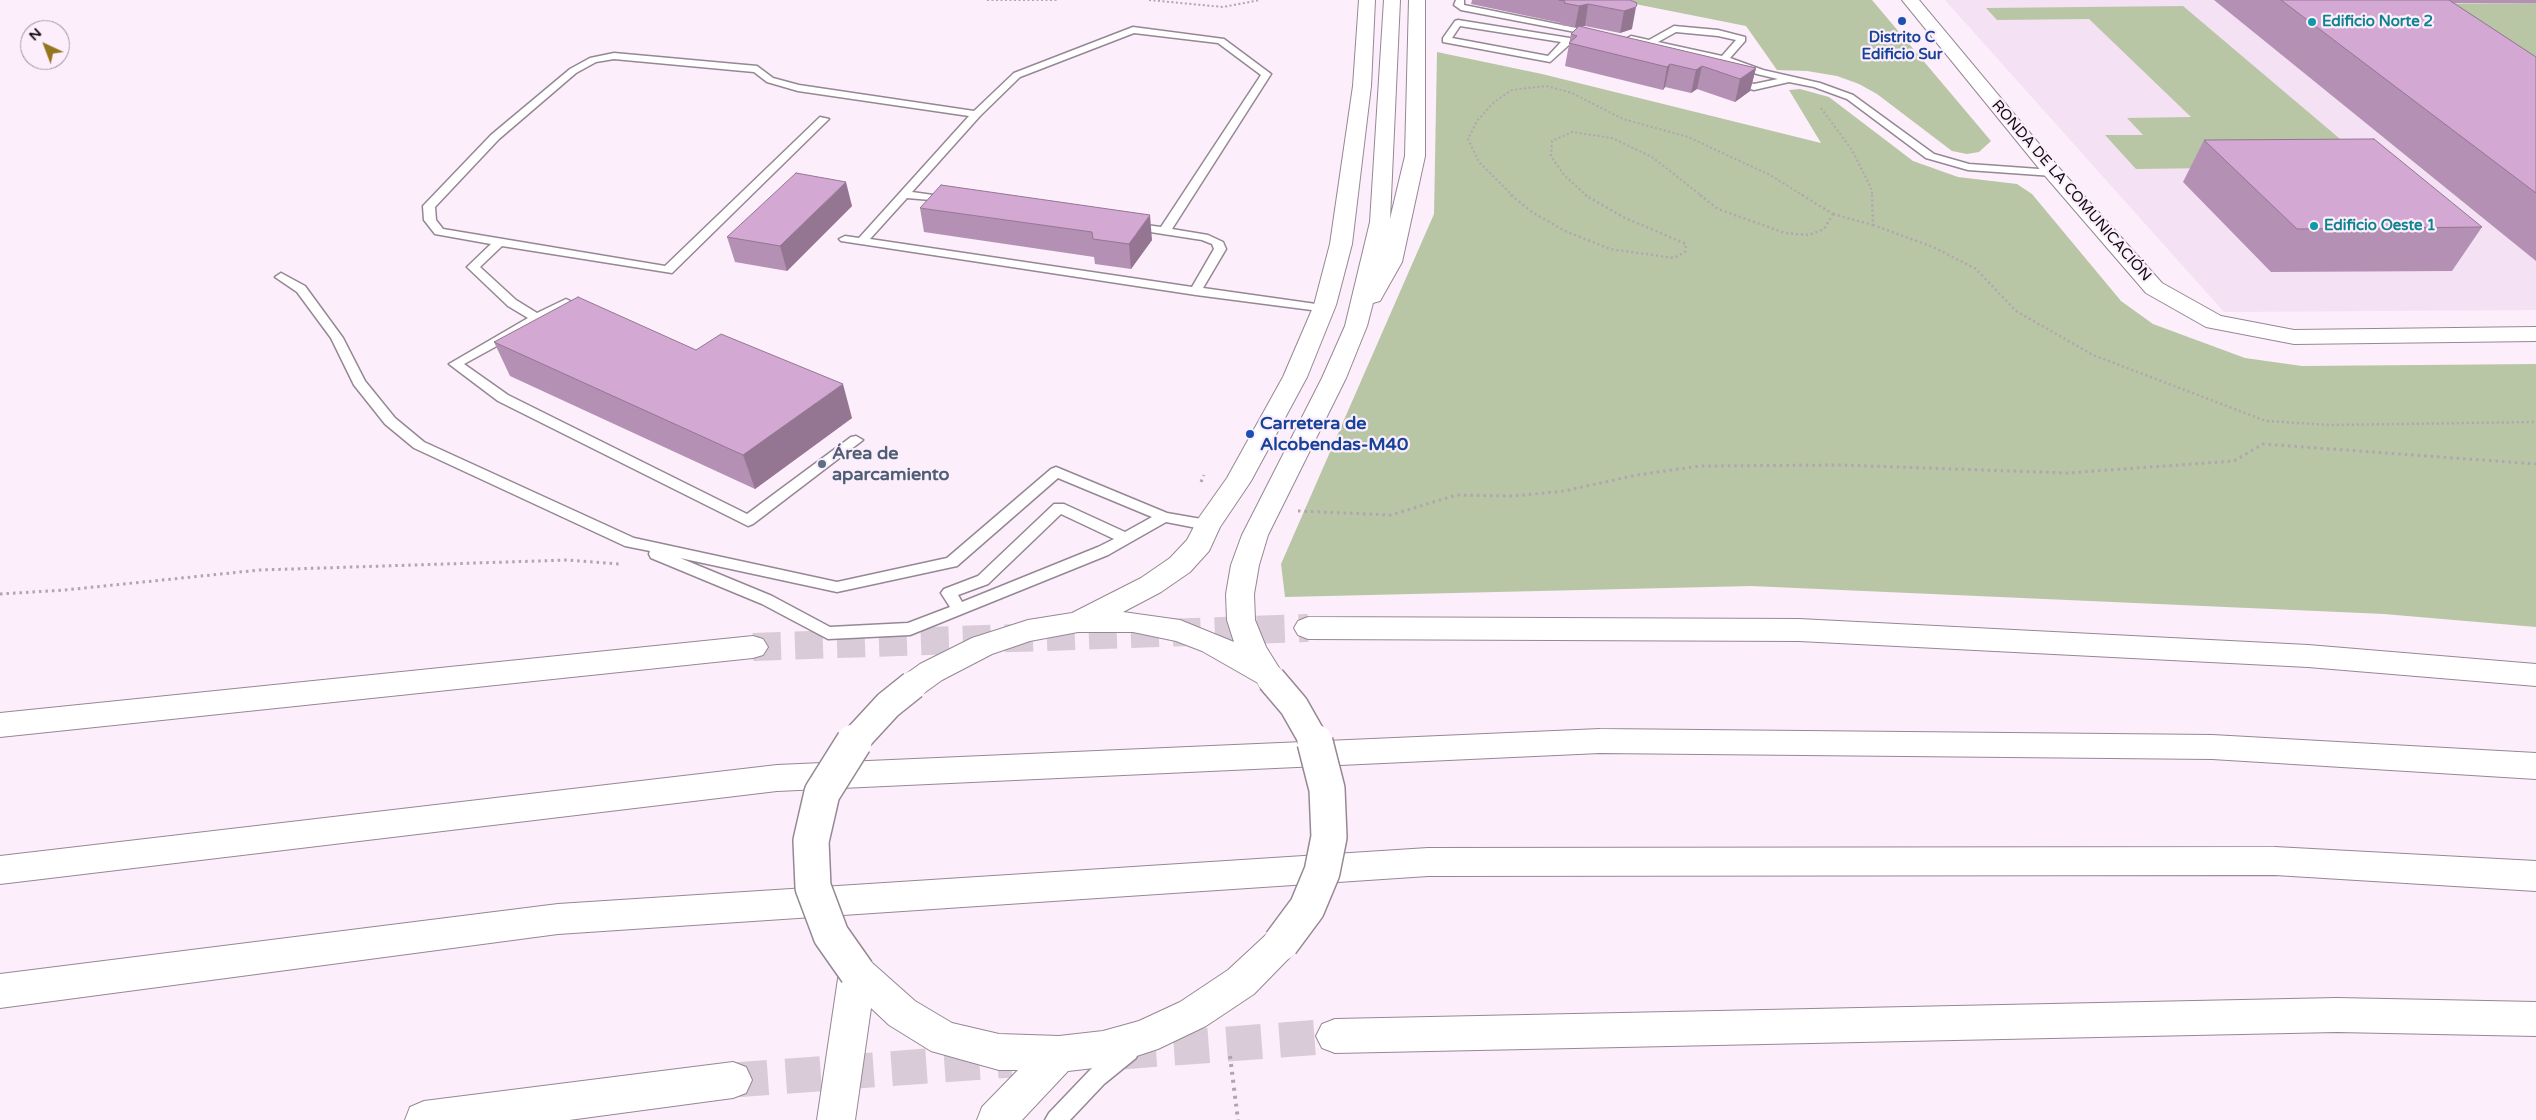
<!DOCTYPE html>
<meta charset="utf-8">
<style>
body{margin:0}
#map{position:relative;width:2536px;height:1120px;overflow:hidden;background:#fceefb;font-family:"Varela Round",sans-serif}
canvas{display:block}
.north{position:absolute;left:20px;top:20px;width:50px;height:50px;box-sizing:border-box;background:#fceefb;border:1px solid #9e949d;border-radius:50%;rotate:317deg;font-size:14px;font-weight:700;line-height:20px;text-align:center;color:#110c11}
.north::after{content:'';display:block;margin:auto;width:18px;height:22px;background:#94761d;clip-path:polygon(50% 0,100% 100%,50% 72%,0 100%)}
</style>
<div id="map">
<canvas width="2536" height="1120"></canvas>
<div class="north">N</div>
</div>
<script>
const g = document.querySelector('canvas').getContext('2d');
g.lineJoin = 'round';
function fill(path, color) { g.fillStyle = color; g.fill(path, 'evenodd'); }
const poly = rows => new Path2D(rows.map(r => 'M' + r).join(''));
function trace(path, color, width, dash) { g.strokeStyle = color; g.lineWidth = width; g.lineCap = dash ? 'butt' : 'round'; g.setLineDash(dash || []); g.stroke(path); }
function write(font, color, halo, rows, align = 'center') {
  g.font = font + ' "Varela Round",sans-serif'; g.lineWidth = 4.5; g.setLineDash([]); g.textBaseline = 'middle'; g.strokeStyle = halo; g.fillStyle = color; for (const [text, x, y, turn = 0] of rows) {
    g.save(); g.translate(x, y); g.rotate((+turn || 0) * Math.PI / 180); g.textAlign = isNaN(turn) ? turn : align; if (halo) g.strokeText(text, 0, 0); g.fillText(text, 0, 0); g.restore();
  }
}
const built = poly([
 [1945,0,2536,0,2536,310,2224,312]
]);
const green = poly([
 [1615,0,1872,0,1991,141,1979,152,1967,154,1952,151,1877,94,1859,84,1837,76,1807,71,1777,70,1746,26],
 [2536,3,2536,108,2386,4],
 [2183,6,2372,166,2136,169,2105,135,2143,135,2127,118,2191,117,2089,19,1997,20,1986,8],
 [1437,52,1542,74,1821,143,1789,90,1800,89,1829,97,1913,161,1958,177,2017,184,2032,194,2121,301,2153,324,2245,358,2302,366,2536,364,2536,627,2384,614,1751,586,1285,597,1281,564,1434,214]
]);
const highwayTunnelFar1 = poly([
 [753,647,1308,628]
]);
const highwayTunnel = poly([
 [1121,1052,1335,1036],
 [733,1080,1011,1060]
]);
const pathFar3 = poly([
 [987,0,1058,0],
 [1149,0,1223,7,1260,0],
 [1821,108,1852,150,1872,190,1872,196],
 [1513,196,1479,162,1468,139,1477,121,1494,102,1512,90,1546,86,1572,93,1623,119,1688,137,1770,175,1804,196],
 [1587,196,1564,175,1551,156,1552,141,1572,132,1612,138,1652,157,1702,196]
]);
const pathFar2 = poly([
 [1511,195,1532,212,1565,231,1610,249,1674,258,1685,252,1686,244,1623,217,1585,195],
 [1700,195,1718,209,1785,233,1809,235,1824,229,1833,214],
 [1802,195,1833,214],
 [1833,214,1873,225,1872,195],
 [1873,225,1933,247,1976,269,2016,311,2093,355,2266,421,2330,425,2536,422]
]);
const pathFar1 = poly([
 [1201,482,1204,475],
 [1298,511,1391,515,1456,495,1514,496,1564,491,1637,475,1700,466,1841,465,2067,473,2234,461,2263,444,2536,464],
 [0,594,65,590,260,570,568,560,620,564]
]);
const path = poly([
 [1230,1056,1238,1120]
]);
const lane = poly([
 [1456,0,1464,0,1464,5,1601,33,1596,36,1461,10,1454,5,1456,0],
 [1458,20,1582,40,1594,45,1589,48,1570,44,1550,62,1443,42,1443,38,1455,21,1458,20],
 [1460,26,1561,42,1548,56,1452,38,1460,26],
 [1674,26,1718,30,1745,37,1745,41,1730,58,1763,70,1820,83,1853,95,1934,154,1969,164,2053,170,2058,173,2053,176,1968,170,1926,158,1847,99,1814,87,1789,82,1754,90,1730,84,1730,80,1733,79,1754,84,1778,79,1757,74,1721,61,1626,39,1631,36,1649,40,1674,26],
 [1676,32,1718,36,1736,40,1722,56,1658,42,1676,32],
 [1133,27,1224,39,1271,74,1172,229,1208,235,1223,242,1226,249,1203,288,1323,305,1329,309,1327,312,1196,295,841,241,839,239,845,236,859,238,969,116,798,91,767,82,754,72,614,59,596,62,576,73,499,139,435,207,436,220,443,229,665,266,820,117,829,119,672,273,502,246,480,267,516,300,537,313,566,299,591,311,585,315,566,308,464,364,508,395,747,514,851,437,856,436,863,440,753,524,748,526,498,401,449,364,528,318,508,306,467,267,491,244,435,234,424,220,423,206,491,135,570,69,590,58,614,53,757,66,773,78,799,85,974,111,1014,73,1133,27],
 [1134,33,1218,43,1261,75,1161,227,1131,223,1125,226,1131,229,1202,240,1212,244,1214,249,1192,287,870,239,907,198,954,202,954,198,912,192,980,116,1020,77,1134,33],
 [281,273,305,286,343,338,365,381,395,418,424,442,634,538,837,582,947,558,1051,469,1056,467,1167,513,1207,520,1214,525,1207,530,1166,522,1108,555,910,635,828,639,762,604,651,558,649,554,650,551,625,546,414,448,385,424,354,385,331,338,297,292,275,277,281,273],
 [1058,478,1152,517,1125,532,1064,504,1054,504,978,576,944,589,941,593,950,607,908,623,830,627,772,596,680,558,837,592,957,566,1058,478],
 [1061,514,1114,539,1098,547,962,602,958,595,988,584,1061,514],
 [1129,1041,1136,1044,1139,1051,1136,1058,1104,1084,1070,1120,1045,1120,1049,1113,1090,1070,1122,1044,1129,1041]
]);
const street = poly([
 [1902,0,1919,0,2060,169,2162,283,2221,316,2294,330,2536,327,2536,341,2294,344,2206,327,2146,293,2046,177,1902,0]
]);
const highway = poly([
 [1359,0,1375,0,1371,86,1352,244,1336,305,1307,377,1251,481,1220,527,1209,551,1190,572,1161,592,1123,612,1180,620,1234,642,1227,620,1226,594,1231,565,1242,535,1322,378,1345,326,1370,222,1384,0,1400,0,1390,219,1405,156,1409,0,1425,0,1425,156,1402,262,1380,301,1373,303,1367,326,1346,378,1268,535,1259,565,1254,594,1255,620,1266,647,1286,679,1282,687,1271,690,1260,687,1258,683,1202,651,1176,641,1133,632,1078,632,1030,641,992,654,942,680,924,693,913,696,902,693,898,685,902,677,920,664,972,638,1028,620,1072,613,1141,578,1170,558,1187,540,1198,519,1227,478,1283,377,1314,305,1330,244,1353,86,1359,0],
 [1308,617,1799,619,2308,645,2536,664,2536,686,2308,667,1799,641,1308,639,1298,635,1294,628,1298,621,1308,617],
 [753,636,763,639,768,647,763,655,753,658,0,737,0,713,753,636],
 [1600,729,2212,735,2536,753,2536,779,2212,759,1600,753,777,791,0,884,0,856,777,765,1600,729],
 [2275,847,2536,861,2536,891,2275,875,1428,876,558,934,0,1008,0,974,558,904,1428,848,2275,847],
 [1281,927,1293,932,1299,943,1293,954,1254,994,1206,1026,1158,1049,1103,1067,1068,1071,1022,1120,977,1120,982,1107,1018,1070,999,1070,931,1051,889,1025,871,1008,855,1120,817,1120,839,972,844,961,857,956,870,961,915,1001,952,1023,999,1034,1059,1036,1103,1031,1139,1021,1180,1002,1228,970,1269,932,1281,927],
 [2337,998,2536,1002,2536,1036,2337,1032,1335,1053,1322,1048,1316,1036,1322,1024,1335,1019,2337,998],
 [733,1062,746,1067,752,1080,746,1093,733,1098,569,1120,405,1120,410,1107,424,1101,733,1062]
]);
const highwayBridgeFar1 = poly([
 [1271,679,1294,706,1315,743],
 [853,743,888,705,913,685]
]);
const highwayBridge = poly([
 [854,742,822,793,811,841,813,887,831,935,857,972],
 [1281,943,1307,908,1322,872,1329,837,1327,789,1315,742]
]);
const wall = poly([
 [1472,0,1630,0,1632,29,1620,33,1585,26,1581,27,1756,68,1750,91,1735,102,1697,89,1691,93,1665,87,1663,90,1565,66,1571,34,1578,27,1575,27,1561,25,1561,23,1471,4],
 [2214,0,2536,0,2536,3,2454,3,2536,57,2536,261],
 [2204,140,2482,227,2452,271,2271,272,2183,182],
 [852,206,787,271,735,262,727,237],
 [920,208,1152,240,1131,269,1095,264,1094,257,924,232],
 [494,342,696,350,852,418,755,489,510,376]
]);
const shadedWall = poly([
 [1588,4,1585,26,1575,27,1579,6],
 [1636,7,1632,29,1620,33,1624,11],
 [1670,64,1665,87,1663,90,1667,67],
 [1702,66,1697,89,1691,93,1696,70],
 [1756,68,1750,91,1735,102,1740,79],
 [846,182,852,206,787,271,780,246],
 [1150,215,1152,240,1131,269,1129,244],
 [843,384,852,418,755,489,743,455]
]);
const building = poly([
 [1559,0,1630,0,1637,3,1636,7,1624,11,1588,4,1579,6,1564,3,1565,1,1559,0],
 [2281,0,2449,0,2536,57,2536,193,2281,0],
 [1579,26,1756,68,1740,79,1702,66,1696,70,1670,64,1667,67,1569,43,1577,36,1571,34,1579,26],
 [2374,139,2482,227,2297,229,2204,140,2374,139],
 [796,173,846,182,780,246,727,237,796,173],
 [941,185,1150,215,1129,244,1093,239,1092,232,920,208,941,185],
 [578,297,696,350,721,334,843,384,743,455,494,342,578,297]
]);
const markers = [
 [1902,21,5,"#1a4fb4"],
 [2312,22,5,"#0f9aa8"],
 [2314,226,5,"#0f9aa8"],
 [1250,434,5,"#1a4fb4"],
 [822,464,5,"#5c6f8a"]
];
const farCulturenames = [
 ["Edificio Norte 2",2322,22],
 ["Edificio Oeste 1",2324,226]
];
const farTransitnames = [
 ["Distrito C",1902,38],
 ["Edificio Sur",1902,55]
];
const farStreetnames = [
 ["RONDA DE LA COMUNICACIÓN",2071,191,49]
];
const transitNames = [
 ["Carretera de",1260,424],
 ["Alcobendas-M40",1260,445]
];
const serviceNames = [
 ["Área de",832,454],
 ["aparcamiento",832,475]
];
fill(built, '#f4e1f3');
fill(green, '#b9c6a5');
trace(highwayTunnelFar1, '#d9ccd8', 28, [28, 14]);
trace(highwayTunnel, '#d9ccd8', 35, [35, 18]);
trace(lane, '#958894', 3);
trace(street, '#958894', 2);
trace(highway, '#958894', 2);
trace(pathFar3, '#b1a5b0', 2, [2, 2.5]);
trace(pathFar2, '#b1a5b0', 2.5, [2, 3]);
trace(pathFar1, '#b1a5b0', 3, [2.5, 4]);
trace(path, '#b1a5b0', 4, [3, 5]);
fill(lane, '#fff');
fill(street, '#fff');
fill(highway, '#fff');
trace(highwayBridgeFar1, '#958894', 31, []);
trace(highwayBridge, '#958894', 38, []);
trace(highwayBridgeFar1, '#fff', 28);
trace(highwayBridge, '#fff', 35);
fill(wall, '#b590b5');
fill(shadedWall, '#947693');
fill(building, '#d3a8d2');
trace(building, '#947693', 1);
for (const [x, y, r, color] of markers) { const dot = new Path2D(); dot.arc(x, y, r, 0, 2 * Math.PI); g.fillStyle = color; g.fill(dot); trace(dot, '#fceefb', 2); }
write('bold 15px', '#0d838f', '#fceefb', farCulturenames, 'left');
write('bold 15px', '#164399', '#fceefb', farTransitnames);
write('15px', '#110c11', '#fceefb', farStreetnames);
write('bold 18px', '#164399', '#fceefb', transitNames, 'left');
write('bold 18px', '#4e5e75', '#fceefb', serviceNames, 'left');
</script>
